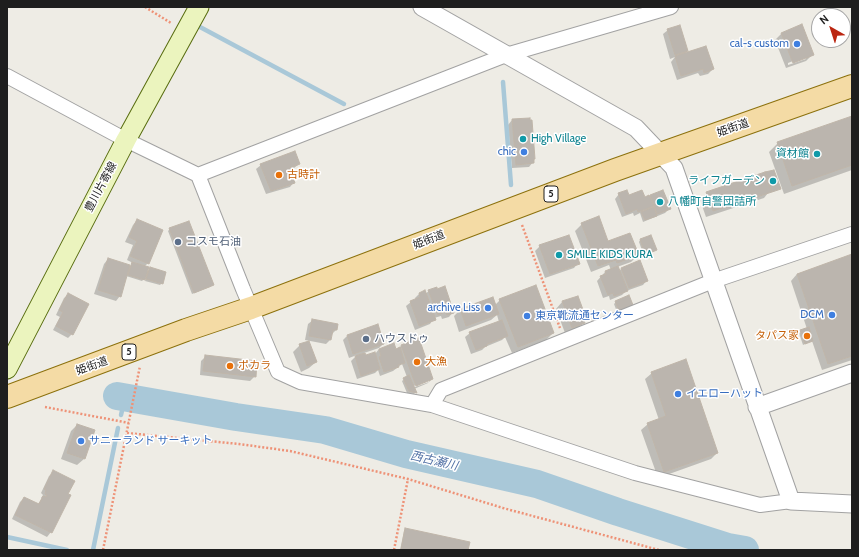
<!DOCTYPE html>
<meta charset="utf-8">
<style>
body{margin:0}
#map{position:relative;width:859px;height:557px;overflow:hidden;background:#eeece5;font-family:Cabin,sans-serif}
canvas{display:block}
.frame{position:absolute;inset:0;border:8px solid #1e1e1e;pointer-events:none}
.north{position:absolute;left:811px;top:8px;width:40px;height:40px;box-sizing:border-box;background:#fff;border:1px solid #a5a5a5;border-radius:50%;rotate:321deg;font-size:11px;font-weight:700;line-height:16px;text-align:center;color:#1e1e1e}
.north::after{content:'';display:block;margin:auto;width:14px;height:18px;background:#bb2611;clip-path:polygon(50% 0,100% 100%,50% 72%,0 100%)}
</style>
<div id="map">
<canvas width="859" height="557"></canvas>
<div class="frame"></div>
<div class="north">N</div>
</div>
<script>
const g = document.querySelector('canvas').getContext('2d');
g.lineJoin = 'round';
function fill(path, color) { g.fillStyle = color; g.fill(path, 'evenodd'); }
const poly = rows => new Path2D(rows.map(r => 'M' + r).join(''));
function trace(path, color, width, dash) { g.strokeStyle = color; g.lineWidth = width; g.lineCap = dash ? 'butt' : 'round'; g.setLineDash(dash || []); g.stroke(path); }
function write(font, color, halo, rows, align = 'center') {
  g.font = font + ' Cabin,"Noto Sans JP",sans-serif'; g.lineWidth = 3; g.setLineDash([]); g.textBaseline = 'middle'; g.strokeStyle = halo; g.fillStyle = color; for (const [text, x, y, turn = 0] of rows) {
    g.save(); g.translate(x, y); g.rotate((+turn || 0) * Math.PI / 180); g.textAlign = isNaN(turn) ? turn : align; if (halo) g.strokeText(text, 0, 0); g.fillText(text, 0, 0); g.restore();
  }
}
const shadow = poly([
 [668,30,687,51,683,55,713,69,708,74,700,76,698,73,677,80,671,62,675,57,670,59,663,34],
 [782,33,813,54,806,61,786,68,775,40],
 [806,56,806,59,788,65,788,63],
 [852,117,852,170,784,194,769,152,778,143],
 [529,119,533,162,529,167,512,168,508,125,512,120],
 [299,164,294,168,289,170,294,182,290,187,266,194,256,169,261,165],
 [779,189,768,193,764,198,706,217,700,200,707,193],
 [619,194,645,198,651,195,670,208,665,213,643,222,640,213,634,216,633,213,622,217,615,199],
 [137,220,148,263,145,266,146,272,150,269,162,283,160,285,145,281,146,277,142,281,126,276,120,296,116,301,94,294,104,264,108,259,130,266,133,263,127,260,133,245,125,242,133,225],
 [582,224,608,242,638,255,631,262,617,267,619,271,621,269,647,280,643,285,626,291,622,295,610,300,609,296,603,298,597,281,605,272,611,270,609,265,591,272,575,231],
 [170,229,212,285,210,287,192,294,168,231],
 [640,240,656,250,644,256,639,242],
 [540,246,578,263,574,268,545,278,535,251],
 [852,255,852,360,822,370,812,341,803,345,799,333,807,329,791,281,797,274],
 [429,291,453,312,449,317,442,319,441,316,434,318,430,324,415,330,406,306,411,302,416,300,415,298,419,294,424,292,425,294],
 [69,294,72,334,68,338,53,330,60,317,56,315,64,298],
 [492,298,495,305,500,300,553,333,546,340,512,353,505,337,502,340,485,347,482,350,471,354,465,337,470,333,499,322,497,315,491,320,459,332,454,316,460,310],
 [562,302,583,314,582,316,584,322,577,329,565,333,556,309],
 [616,302,632,305,617,312,614,304],
 [313,320,336,330,331,335,330,340,326,344,305,340,308,324],
 [347,336,383,344,379,348,364,353,365,356,375,354,379,349,395,350,401,346,432,379,428,383,414,389,415,393,414,394,407,393,402,381,407,377,402,364,393,371,380,376,378,370,375,373,357,379,351,361,357,355,349,358,343,340],
 [429,380,429,382,412,388,411,387],
 [300,345,316,362,309,368,301,372,293,352],
 [206,356,255,376,250,381,200,375,201,361],
 [652,373,717,453,711,459,658,478,641,430,648,424,659,420,645,379],
 [77,425,84,459,77,465,61,459,71,431],
 [54,472,67,495,51,532,47,537,12,519,20,502,24,498,38,504,42,498,41,498,43,495,41,493,49,476],
 [406,529,467,550,400,550,404,531]
]);
const stream = poly([
 [200,27,344,104],
 [503,82,511,185],
 [121,415,125,398],
 [7,537,67,550],
 [93,550,118,428]
]);
const river = poly([
 [117,396,236,417,325,430,406,454,537,484,618,512,728,547,745,550]
]);
const building = poly([
 [802,24,814,55,793,63,781,33,802,24],
 [680,25,688,51,675,55,667,29,680,25],
 [706,46,714,69,704,73,703,69,681,76,675,56,706,46],
 [852,116,852,165,792,186,777,142,852,116],
 [530,118,530,120,532,120,535,159,534,159,534,163,516,165,512,119,530,118],
 [295,151,300,164,290,168,295,183,271,191,260,164,295,151],
 [774,170,781,189,772,192,765,172,774,170],
 [765,172,772,192,713,211,706,192,765,172],
 [627,190,629,195,642,190,645,197,649,195,654,206,638,212,637,209,626,214,618,193,627,190],
 [663,190,671,209,657,214,650,195,663,190],
 [654,207,657,216,645,220,641,212,654,207],
 [599,216,608,241,630,233,639,255,617,263,616,260,598,266,581,223,599,216],
 [137,219,163,230,149,264,130,256,137,241,129,237,137,219],
 [189,221,214,285,194,293,169,228,189,221],
 [569,235,580,264,550,274,539,245,569,235],
 [651,235,657,250,645,255,640,239,651,235],
 [852,254,852,356,828,364,797,274,852,254],
 [108,258,130,265,121,297,98,290,108,258],
 [640,260,648,281,629,288,621,268,640,260],
 [132,262,149,267,145,280,128,275,132,262],
 [618,266,628,291,614,296,613,293,608,295,600,276,606,274,605,271,618,266],
 [150,267,166,272,163,284,146,279,150,267],
 [536,285,554,333,518,347,499,299,536,285],
 [445,286,454,313,447,315,445,312,438,315,428,290,437,287,437,289,445,286],
 [425,290,436,320,419,326,410,301,420,297,419,293,425,290],
 [68,293,89,304,73,335,56,326,63,312,59,310,68,293],
 [629,295,633,305,619,311,615,301,629,295],
 [578,296,585,315,582,315,585,323,572,328,562,301,578,296],
 [493,297,499,314,466,326,460,309,493,297],
 [312,319,338,324,337,330,333,330,331,340,309,336,312,319],
 [502,320,508,336,487,344,487,346,476,350,469,332,502,320],
 [378,324,384,344,353,354,347,335,378,324],
 [809,327,813,341,805,344,800,330,809,327],
 [419,338,433,379,416,386,401,345,419,338],
 [309,341,317,362,307,366,299,344,309,341],
 [394,343,396,349,400,347,405,363,398,365,399,367,384,372,379,357,381,356,379,349,394,343],
 [375,352,380,369,361,376,355,356,365,353,366,355,375,352],
 [205,355,257,361,256,377,203,371,205,355],
 [686,359,718,453,664,472,647,423,666,416,651,372,686,359],
 [409,375,417,393,409,391,403,378,409,375],
 [77,424,95,430,85,459,67,453,77,424],
 [53,470,75,481,68,494,71,495,52,533,15,515,24,497,39,504,43,496,46,497,47,495,45,494,46,490,44,489,53,470],
 [405,528,470,542,468,550,401,550,405,528]
]);
const path = poly([
 [145,7,171,23],
 [522,225,560,328],
 [45,407,129,423],
 [127,433,239,444,290,451,408,479,503,508,659,550],
 [103,550,140,366],
 [394,550,408,479]
]);
const minor = poly([
 [7,76,126,140,198,175,243,289,278,372,300,382,432,405,635,473,760,505,791,501],
 [198,175,506,55,671,7],
 [432,405,441,390,713,281,852,234]
]);
const tertiary = poly([
 [422,7,636,128,674,168,791,501,852,504],
 [757,407,852,373]
]);
const secondary = poly([
 [7,369,126,140,199,7]
]);
const primary = poly([
 [7,397,186,330,251,308,615,170,852,86]
]);
const markers = [
 [797,44,4,"#3f7fe0"],
 [523,139,4,"#0f9aa8"],
 [524,152,4,"#3f7fe0"],
 [817,154,4,"#0f9aa8"],
 [279,175,4,"#e8710a"],
 [773,181,4,"#0f9aa8"],
 [660,202,4,"#0f9aa8"],
 [178,242,4,"#5c6f8a"],
 [559,255,4,"#0f9aa8"],
 [488,308,4,"#3f7fe0"],
 [832,315,4,"#3f7fe0"],
 [527,316,4,"#3f7fe0"],
 [807,336,4,"#e8710a"],
 [366,339,4,"#5c6f8a"],
 [417,362,4,"#e8710a"],
 [230,366,4,"#e8710a"],
 [678,394,4,"#3f7fe0"],
 [81,441,4,"#3f7fe0"]
];
const shields = [
 [551,194,14],
 [129,352,14]
];
const shieldNames = [
 ["5",551,194],
 ["5",129,352]
];
const shopNames = [
 ["cal-s custom",789,44],
 ["chic",516,152],
 ["archive Liss",480,308],
 ["DCM",824,315],
 ["東京靴流通センター",535,316,"left"],
 ["イエローハット",686,394,"left"],
 ["サニーランド サーキット",89,441,"left"]
];
const streetNames = [
 ["姫街道",733,128,-19],
 ["豊川片寄線",101,187,-62],
 ["姫街道",429,240,-21],
 ["姫街道",92,366,-20]
];
const cultureNames = [
 ["High Village",531,139],
 ["資材館",809,154,"right"],
 ["ライフガーデン",765,181,"right"],
 ["八幡町自警団詰所",668,202],
 ["SMILE KIDS KURA",567,255]
];
const foodNames = [
 ["古時計",287,175],
 ["タパス家",799,336,"right"],
 ["大漁",425,362],
 ["ポカラ",238,366]
];
const serviceNames = [
 ["コスモ石油",186,242],
 ["ハウスドゥ",374,339]
];
const waterNames = [
 ["西古瀬川",434,461,13]
];
fill(shadow, '#0003');
trace(stream, '#a9c8d8', 4.5);
trace(river, '#a9c8d8', 28);
fill(building, '#bbb5ae');
trace(building, '#bfb5a9', 1);
trace(minor, '#a2a2a2', 16);
trace(tertiary, '#a2a2a2', 19);
trace(secondary, '#576c0e', 21);
trace(primary, '#8c710d', 24);
trace(path, '#ee9277', 2.5, [2, 2]);
trace(minor, '#fff', 14);
trace(tertiary, '#fff', 17);
trace(secondary, '#ebf4be', 19);
trace(primary, '#f4dba5', 22);
for (const [x, y, r, color] of markers) { const dot = new Path2D(); dot.arc(x, y, r, 0, 2 * Math.PI); g.fillStyle = color; g.fill(dot); trace(dot, '#fff', 1.5); }
for (const [x, y, w] of shields) { const box = new Path2D(); box.roundRect(x - w / 2, y - 8, w, 16, 3); g.fillStyle = '#fff'; g.fill(box); trace(box, '#1e1e1e', 1); }
write('bold 10px', '#1e1e1e', null, shieldNames);
write('11px', '#366cbe', '#fff', shopNames, 'right');
write('11px', '#1e1e1e', '#fff', streetNames);
write('11px', '#0d838f', '#fff', cultureNames, 'left');
write('11px', '#c56008', '#fff', foodNames, 'left');
write('11px', '#4e5e75', '#fff', serviceNames, 'left');
write('italic 12px', '#5372a6', '#fff', waterNames);
</script>
